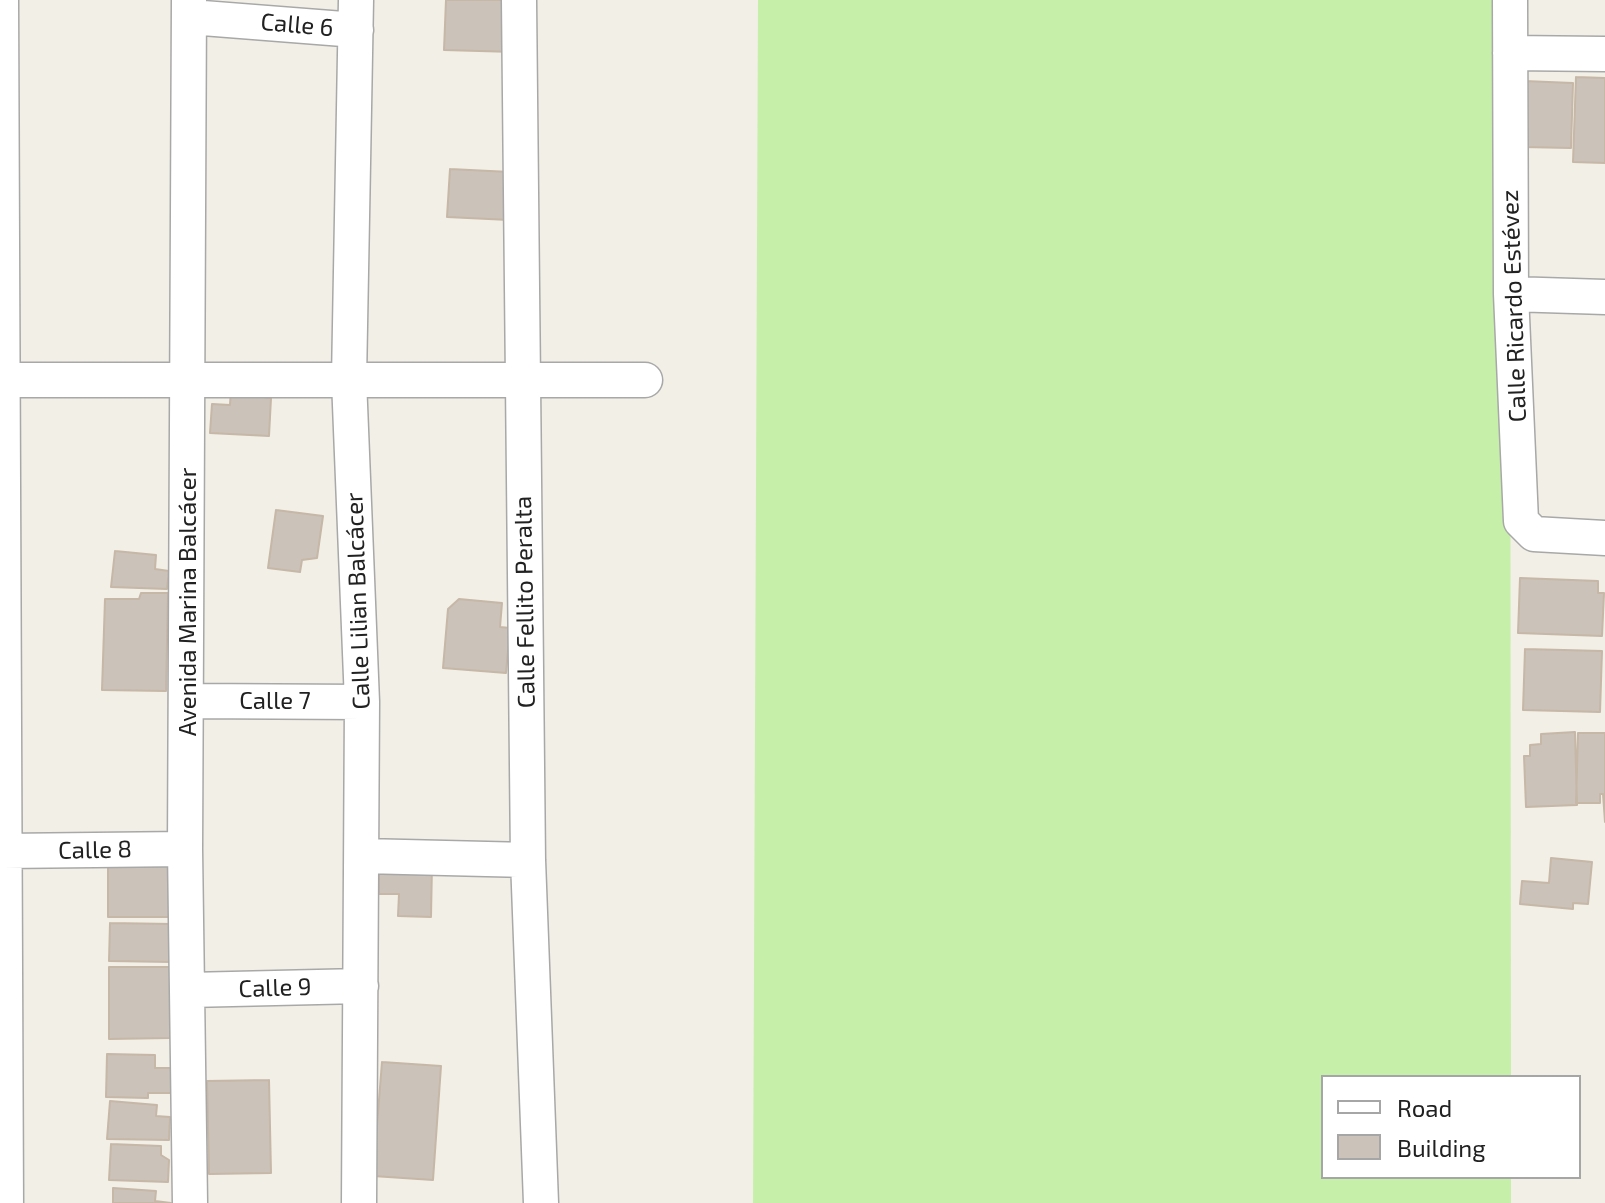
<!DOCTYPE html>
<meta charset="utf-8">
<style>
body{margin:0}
#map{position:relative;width:1605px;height:1203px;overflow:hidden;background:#f2efe7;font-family:"Exo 2",sans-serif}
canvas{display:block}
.legend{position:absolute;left:1321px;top:1075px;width:260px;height:104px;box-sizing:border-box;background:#fff;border:2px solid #a6a6a6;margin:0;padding:10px 14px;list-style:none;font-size:24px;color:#212121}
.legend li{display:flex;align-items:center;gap:16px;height:40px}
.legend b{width:40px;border:2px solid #a6a6a6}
</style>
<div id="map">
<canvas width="1605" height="1203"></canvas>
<ul class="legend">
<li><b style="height:10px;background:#fff"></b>Road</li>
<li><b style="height:22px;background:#cbc2b9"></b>Building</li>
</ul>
</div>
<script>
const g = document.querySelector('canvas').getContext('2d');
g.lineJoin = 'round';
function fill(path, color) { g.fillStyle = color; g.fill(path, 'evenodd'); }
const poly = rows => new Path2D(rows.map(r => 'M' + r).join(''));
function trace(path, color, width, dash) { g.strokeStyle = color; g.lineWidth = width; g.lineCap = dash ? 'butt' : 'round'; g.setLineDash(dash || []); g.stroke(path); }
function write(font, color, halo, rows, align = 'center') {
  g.font = font + ' "Exo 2",sans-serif'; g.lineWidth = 8; g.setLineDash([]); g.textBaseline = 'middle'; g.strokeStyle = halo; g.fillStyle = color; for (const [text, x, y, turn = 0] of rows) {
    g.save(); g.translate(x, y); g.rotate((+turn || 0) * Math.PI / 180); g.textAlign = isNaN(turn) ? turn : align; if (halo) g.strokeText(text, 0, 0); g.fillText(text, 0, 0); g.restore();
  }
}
const grass = poly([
 [758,0,1510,0,1511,1077,1323,1077,1323,1177,1511,1177,1511,1203,753,1203]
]);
const building = poly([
 [446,0,516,0,514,52,444,50,446,0],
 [1576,77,1605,78,1605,163,1573,162,1576,77],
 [1524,81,1573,83,1571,148,1522,147,1524,81],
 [450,169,510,172,509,220,447,217,450,169],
 [231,388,262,390,262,397,271,398,269,436,210,433,212,404,230,405,231,388],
 [276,510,323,516,317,558,302,560,300,572,268,568,276,510],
 [115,551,156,555,155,569,169,571,167,589,111,587,115,551],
 [1520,578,1598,581,1598,593,1604,593,1602,636,1518,633,1520,578],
 [141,593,168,593,166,691,102,690,105,599,139,599,141,593],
 [459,599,502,603,500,627,510,628,506,673,443,668,448,609,459,599],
 [1525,649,1602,651,1600,712,1523,710,1525,649],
 [1575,732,1577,805,1526,807,1524,756,1530,756,1530,745,1541,744,1541,734,1575,732],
 [1578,733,1605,733,1605,822,1603,794,1600,794,1600,803,1576,803,1578,733],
 [1551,858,1592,862,1588,904,1573,903,1573,909,1520,904,1522,881,1549,883,1551,858],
 [379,864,432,865,431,917,398,916,399,894,379,894,379,864],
 [108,866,173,866,173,917,108,917,108,866],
 [110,923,172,924,172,962,109,961,110,923],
 [109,967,170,967,170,1038,109,1039,109,967],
 [107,1054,155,1055,155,1068,174,1068,173,1093,148,1093,148,1098,106,1097,107,1054],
 [382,1062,441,1066,433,1180,373,1176,382,1062],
 [269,1080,271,1173,209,1174,207,1081,269,1080],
 [110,1101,157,1105,156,1116,170,1117,169,1140,107,1139,110,1101],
 [111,1144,161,1146,161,1155,169,1160,168,1182,109,1180,111,1144],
 [113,1188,156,1191,155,1201,171,1203,113,1203,113,1188]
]);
const minor = poly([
 [1,0,6,1203],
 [189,0,185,849,190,1203],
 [356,0,349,380,362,702,359,1203],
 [519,0,528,860,541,1203],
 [1510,0,1511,294,1521,521,1534,534,1605,538],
 [190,17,356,30],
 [1510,53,1605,54],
 [1511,294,1605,297],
 [0,380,645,380],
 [188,701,362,702],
 [4,851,185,849],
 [363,856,528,860],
 [189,990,361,986]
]);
const streetNames = [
 ["Calle 6",297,25,5],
 ["Calle Ricardo Estévez",1514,306,-92],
 ["Calle Lilian Balcácer",358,601,-92],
 ["Avenida Marina Balcácer",188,602,-90],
 ["Calle Fellito Peralta",525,602,-91],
 ["Calle 7",275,701],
 ["Calle 8",95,850,-1],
 ["Calle 9",275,988,-2]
];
fill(grass, '#c6f0a9');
fill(building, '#cbc2b9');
trace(building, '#c6b7a7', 2);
trace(minor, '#a8a8a8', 37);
trace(minor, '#fff', 34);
write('24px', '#212121', '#fff', streetNames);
</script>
